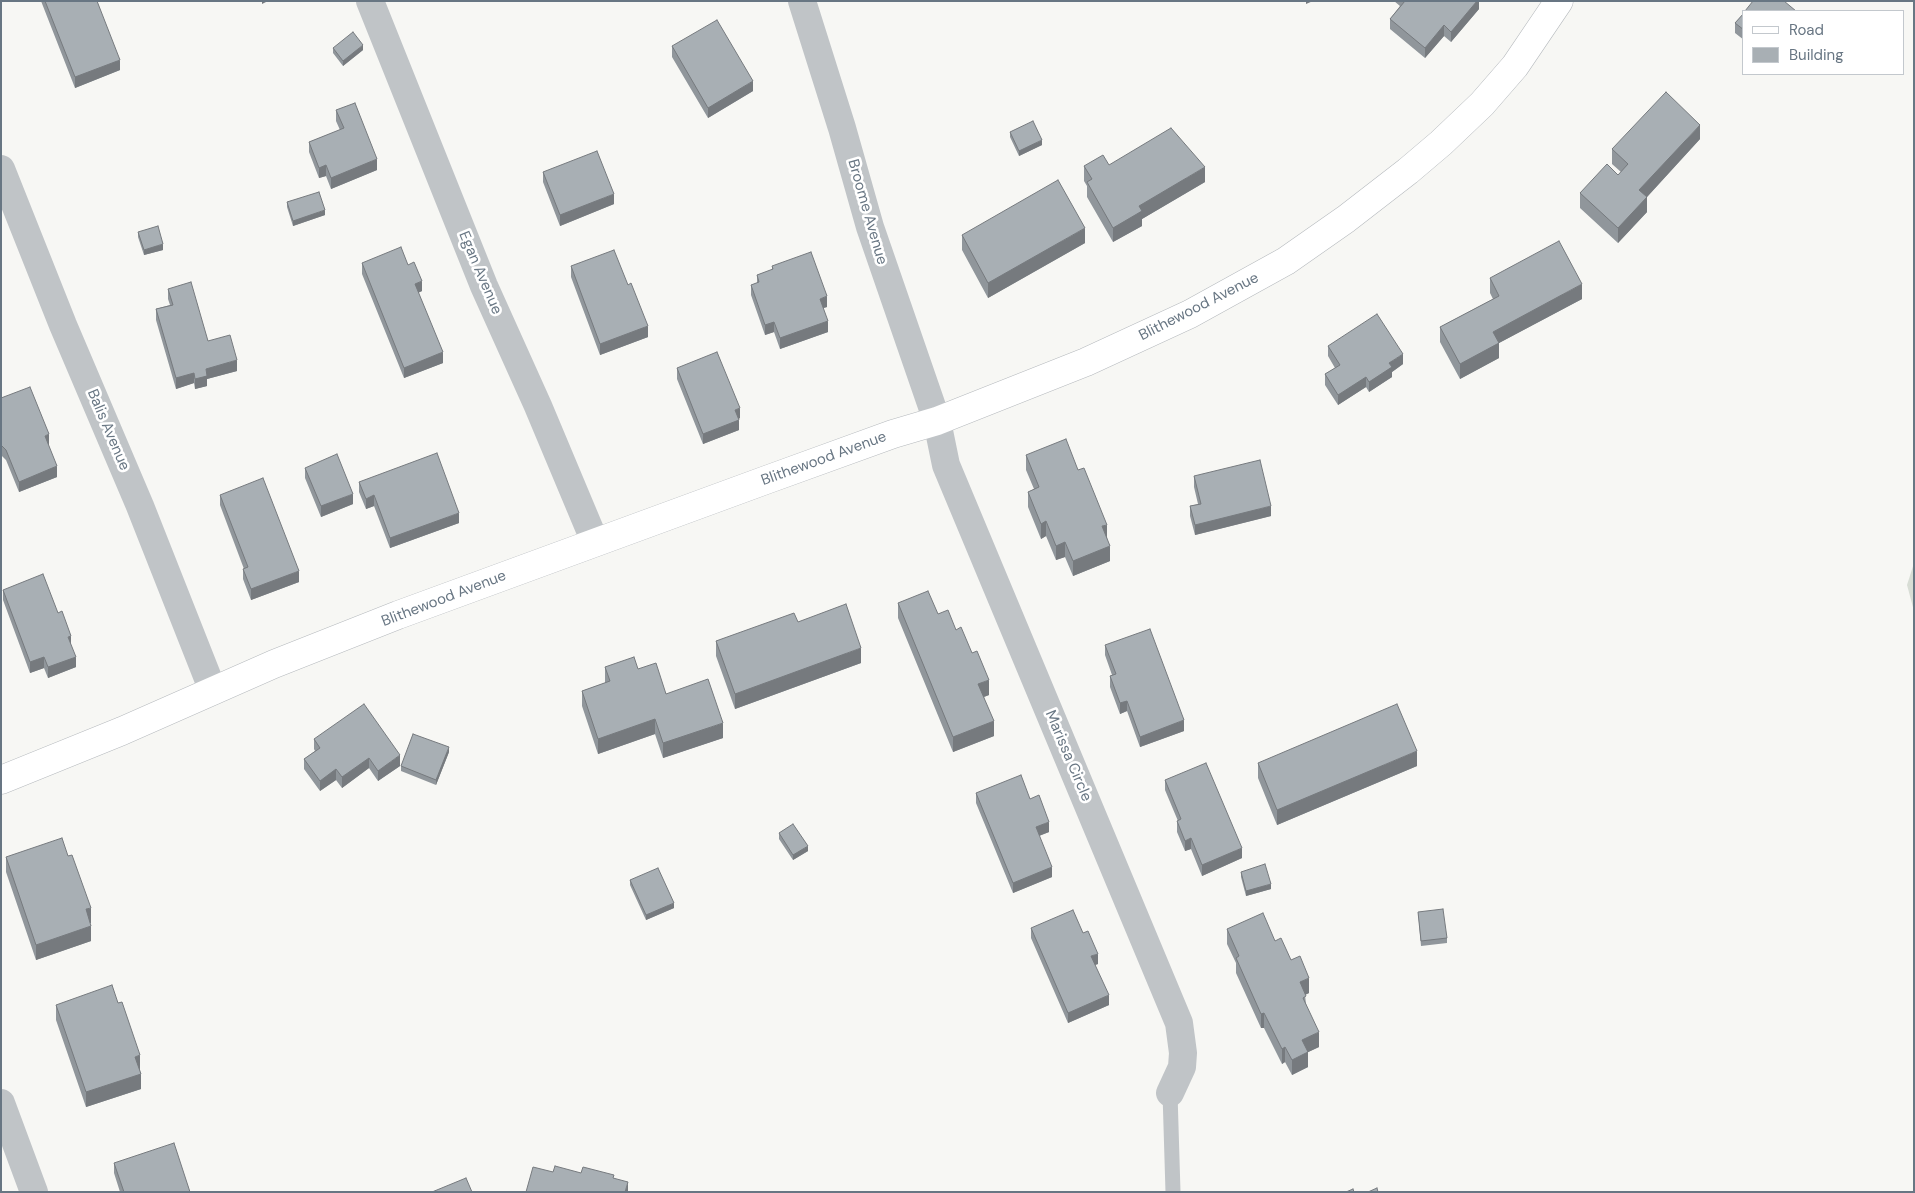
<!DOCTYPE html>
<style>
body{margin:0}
#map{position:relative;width:1915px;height:1193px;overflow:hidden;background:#f7f7f4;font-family:"DM Sans",sans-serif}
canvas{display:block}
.frame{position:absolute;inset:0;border:2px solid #687683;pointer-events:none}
.legend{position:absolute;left:1742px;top:10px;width:162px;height:65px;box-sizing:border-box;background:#fff;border:1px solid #c3c8cd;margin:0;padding:6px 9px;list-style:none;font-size:15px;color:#687683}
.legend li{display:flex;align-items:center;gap:10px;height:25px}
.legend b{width:25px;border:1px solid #c3c8cd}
</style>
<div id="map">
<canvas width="1915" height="1193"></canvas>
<div class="frame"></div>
<ul class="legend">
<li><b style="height:6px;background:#fff"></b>Road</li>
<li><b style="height:14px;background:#a8afb4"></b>Building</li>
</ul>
</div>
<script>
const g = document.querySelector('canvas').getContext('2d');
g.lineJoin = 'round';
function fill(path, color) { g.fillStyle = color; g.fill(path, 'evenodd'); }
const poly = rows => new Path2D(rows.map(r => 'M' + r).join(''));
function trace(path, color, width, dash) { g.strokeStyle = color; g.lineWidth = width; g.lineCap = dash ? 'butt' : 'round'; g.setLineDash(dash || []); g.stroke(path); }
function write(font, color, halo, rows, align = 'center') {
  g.font = font + ' "DM Sans",sans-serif'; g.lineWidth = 5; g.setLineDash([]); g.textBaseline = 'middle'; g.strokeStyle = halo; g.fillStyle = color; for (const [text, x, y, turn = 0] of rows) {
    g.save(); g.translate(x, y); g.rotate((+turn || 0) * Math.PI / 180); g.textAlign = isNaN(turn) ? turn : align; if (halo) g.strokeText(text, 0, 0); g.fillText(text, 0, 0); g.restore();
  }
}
const green = poly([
 [1914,563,1914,611,1907,585]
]);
const lane = poly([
 [1170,1093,1173,1192]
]);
const street = poly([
 [370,1,484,286,538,406,595,542],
 [802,1,842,128,870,227,937,421,946,465,1179,1023,1183,1053,1182,1067,1170,1093],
 [1,169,63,325,140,506,213,691],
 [1,1103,34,1192]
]);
const secondary = poly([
 [1,780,122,731,274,664,398,615,766,480,893,434,937,421,1086,362,1190,314,1286,261,1346,219,1408,171,1441,143,1482,104,1515,66,1559,1]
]);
const wall = poly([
 [41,1,97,1,120,70,75,88],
 [1394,1,1479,1,1479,9,1451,42,1444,36,1425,58,1390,29,1390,19,1400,6],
 [1744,13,1744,40,1735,33,1735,23],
 [672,46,753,91,708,118,672,57],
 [333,48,363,50,343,66,333,53],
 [336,110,377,170,331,189,326,176,319,178,309,152,309,142,340,130,336,121],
 [1010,132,1042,145,1019,156,1010,137],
 [1700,139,1647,197,1647,212,1618,243,1580,208,1580,193,1618,175,1621,172,1612,164,1612,149],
 [1109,165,1205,182,1142,219,1142,226,1113,242,1087,197,1087,186,1084,181,1084,166],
 [543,172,614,204,560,226,543,182],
 [287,202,325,215,293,226,287,207],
 [138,232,163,250,144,255,138,237],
 [962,235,1085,243,988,298,962,250],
 [362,263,408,265,422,291,418,293,443,363,404,378,362,274],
 [571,266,628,285,648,337,600,355,571,277],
 [772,266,827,307,823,308,828,332,780,349,774,332,765,335,751,295,751,285,757,283,757,275,772,270],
 [1490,278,1582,299,1499,343,1499,358,1460,379,1440,342,1440,327,1493,299,1490,293],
 [168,289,208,341,237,371,207,379,207,386,195,389,194,383,176,389,156,320,156,309,170,305,168,299],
 [1328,346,1403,364,1392,372,1392,377,1369,392,1366,387,1338,405,1325,385,1325,374,1335,368,1328,356],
 [677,368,740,418,738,419,739,430,703,444,677,379],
 [1,398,49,445,48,445,57,477,19,492,6,460,1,455],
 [1026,455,1078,470,1107,537,1110,561,1073,576,1065,557,1056,560,1046,536,1041,539,1028,507,1028,492,1034,489,1026,470],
 [305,468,353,504,321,517,305,478],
 [1194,476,1271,516,1195,535,1190,516,1190,506,1198,504,1194,487],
 [359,482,459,523,390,548,374,506,366,509,359,492],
 [220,495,299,582,251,600,243,579,243,569,244,569,220,505],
 [3,590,58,613,71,645,76,667,48,678,44,668,30,673,3,600],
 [898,603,938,614,956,630,989,695,984,697,994,736,953,752,898,618],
 [798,622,861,663,735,709,716,656,716,641],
 [1105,645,1184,731,1140,747,1127,711,1120,714,1110,687,1110,676,1112,675,1105,655],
 [605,667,638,669,666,694,723,738,663,758,655,734,598,754,582,706,582,691,605,683],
 [314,739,400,766,378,781,369,768,342,788,336,780,320,791,304,769,304,759,315,751,314,749],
 [449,752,436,785,401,771,401,766],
 [1258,763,1417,766,1277,825,1258,778],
 [1165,780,1242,858,1202,876,1191,849,1185,851,1177,832,1177,821,1178,821,1165,790],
 [976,793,1030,799,1049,832,1039,836,1052,877,1013,893,976,803],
 [779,833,808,851,793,860,779,839],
 [6,857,91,923,90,923,91,941,36,960,6,872],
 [1241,872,1271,889,1246,896,1241,877],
 [630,880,674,908,646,920,630,885],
 [1418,912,1447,938,1447,943,1421,946],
 [1031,928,1098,964,1095,965,1109,1005,1068,1023,1031,938],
 [1227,929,1275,941,1291,960,1309,993,1305,995,1306,1004,1319,1047,1308,1052,1308,1067,1292,1075,1285,1062,1282,1064,1264,1028,1261,1028,1236,973,1236,963,1227,944],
 [56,1005,140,1070,141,1089,86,1107,56,1020],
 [114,1163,190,1192,120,1192,114,1173]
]);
const shadedWall = poly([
 [262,1,268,1,262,4],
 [1306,1,1313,1,1306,4],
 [1477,1,1479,1,1479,9,1451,42,1451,32],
 [1444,25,1444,36,1425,58,1425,48],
 [363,45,363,50,343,66,343,61],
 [120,60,120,70,75,88,75,77],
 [753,81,753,91,708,118,708,108],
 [1700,125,1700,139,1647,197,1647,212,1618,243,1618,228,1639,190],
 [1042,140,1042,145,1019,156,1019,151],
 [377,159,377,170,331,189,331,178],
 [326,165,326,176,319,178,319,168],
 [1205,167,1205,182,1142,219,1142,226,1113,242,1113,228,1139,206],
 [614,194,614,204,560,226,560,215],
 [325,210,325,215,293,226,293,221],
 [1085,228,1085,243,988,298,988,283],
 [163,244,163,250,144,255,144,250],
 [422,281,422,291,415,294,415,284],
 [1582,284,1582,299,1499,343,1499,358,1460,379,1460,364,1493,332],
 [827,296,827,307,820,309,820,299],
 [828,321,828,332,780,349,780,338],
 [774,322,774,332,765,335,765,325],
 [648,326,648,337,600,355,600,344],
 [443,352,443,363,404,378,404,368],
 [1403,354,1403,364,1392,372,1392,377,1369,392,1369,382,1389,363],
 [237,360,237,371,207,379,207,386,195,389,195,379,206,369],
 [194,373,194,383,176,389,176,378],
 [1366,377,1366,387,1338,405,1338,395],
 [740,408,740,418,735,421,735,410],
 [739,420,739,430,703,444,703,434],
 [49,434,49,445,45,447,45,436],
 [57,466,57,477,19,492,19,482],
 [353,494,353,504,321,517,321,506],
 [374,495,374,506,366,509,366,499],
 [1271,506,1271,516,1195,535,1195,525],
 [459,513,459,523,390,548,390,538],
 [1046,521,1046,536,1041,539,1041,524],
 [1107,525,1107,540,1102,526],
 [1065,542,1065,557,1056,560,1056,546],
 [1110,546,1110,561,1073,576,1073,561],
 [299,571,299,582,251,600,251,589],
 [71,636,71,646,68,637],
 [861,648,861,663,735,709,735,694],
 [44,657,44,668,30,673,30,662],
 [76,657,76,667,48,678,48,667],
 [989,680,989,695,978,699,978,684],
 [1127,701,1127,711,1120,714,1120,703],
 [655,719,655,734,598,754,598,739],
 [1184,720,1184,731,1140,747,1140,737],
 [994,721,994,736,953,752,953,737],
 [723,723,723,738,663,758,663,743],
 [449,747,449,752,436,785,436,780],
 [1417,751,1417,766,1277,825,1277,810],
 [400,755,400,766,378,781,378,771],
 [369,758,369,768,342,788,342,777],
 [336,769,336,780,320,791,320,781],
 [1049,822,1049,832,1036,837,1036,827],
 [1191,838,1191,849,1185,851,1185,841],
 [808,846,808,851,793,860,793,855],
 [1242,848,1242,858,1202,876,1202,865],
 [1052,867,1052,877,1013,893,1013,883],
 [1271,884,1271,889,1246,896,1246,891],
 [674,903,674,908,646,920,646,915],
 [91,908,91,923,86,924,86,909],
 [91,926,91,941,36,960,36,945],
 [1098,954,1098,964,1091,966,1091,956],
 [1309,978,1309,993,1300,997,1300,982],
 [1109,995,1109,1005,1068,1023,1068,1013],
 [1264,1013,1264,1028,1261,1028,1261,1014],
 [1319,1032,1319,1047,1302,1055,1302,1040],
 [1285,1047,1285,1062,1282,1064,1282,1049],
 [1308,1052,1308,1067,1292,1075,1292,1060],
 [140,1055,140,1070,135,1072,135,1057],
 [141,1074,141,1089,86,1107,86,1092],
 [628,1182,628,1192,625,1192]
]);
const building = poly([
 [45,1,97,1,120,60,75,77,45,1],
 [1405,1,1477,1,1451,32,1444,25,1425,48,1390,19,1405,1],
 [1753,1,1784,1,1796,11,1745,11,1753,1],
 [1744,13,1744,30,1735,23,1744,13],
 [717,20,753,81,708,108,672,46,717,20],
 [353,32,363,45,343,61,333,48,353,32],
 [1666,92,1700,125,1639,190,1647,197,1618,228,1580,193,1607,164,1618,175,1628,164,1612,149,1666,92],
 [355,103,377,159,331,178,326,165,319,168,309,142,344,128,336,110,355,103],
 [1033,121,1042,140,1019,151,1010,132,1033,121],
 [1171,128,1205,167,1139,206,1142,211,1113,228,1087,182,1092,179,1084,166,1103,155,1109,165,1171,128],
 [597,151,614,194,560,215,543,172,597,151],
 [1058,180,1085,228,988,283,962,235,1058,180],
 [319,192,325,210,293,221,287,202,319,192],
 [158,226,163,244,144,250,138,232,158,226],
 [1559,241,1582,284,1493,332,1499,343,1460,364,1440,327,1499,296,1490,278,1559,241],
 [401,247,408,265,414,262,422,281,415,284,443,352,404,368,362,263,401,247],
 [614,250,628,285,631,283,648,326,600,344,571,266,614,250],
 [811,252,827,296,820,299,828,321,780,338,774,322,765,325,751,285,759,282,757,275,773,269,772,266,811,252],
 [191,282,208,341,230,335,237,360,206,369,207,376,195,379,194,373,176,378,156,309,173,305,168,289,191,282],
 [1377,314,1403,354,1389,363,1392,367,1369,382,1366,377,1338,395,1325,374,1340,365,1328,346,1377,314],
 [717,352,740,408,735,410,739,420,703,434,677,368,717,352],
 [30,387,49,434,45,436,57,466,19,482,6,450,1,445,1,398,30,387],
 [1066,439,1078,470,1084,468,1107,525,1102,526,1110,546,1073,561,1065,542,1056,546,1046,521,1041,524,1028,492,1039,487,1026,455,1066,439],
 [437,453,459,513,390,538,374,495,366,499,359,482,437,453],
 [337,454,353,494,321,506,305,468,337,454],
 [1260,460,1271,506,1195,525,1190,506,1201,504,1194,476,1260,460],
 [263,478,299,571,251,589,243,569,248,567,220,495,263,478],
 [43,574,58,613,62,611,71,636,68,637,76,657,48,667,44,657,30,662,3,590,43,574],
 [928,591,938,614,948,610,956,630,961,627,972,653,977,651,989,680,978,684,994,721,953,737,898,603,928,591],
 [846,604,861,648,735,694,716,641,794,613,798,622,846,604],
 [1150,629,1184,720,1140,737,1127,701,1120,703,1110,676,1116,674,1105,645,1150,629],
 [634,657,638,669,656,663,666,694,708,679,723,723,663,743,655,719,598,739,582,691,610,681,605,667,634,657],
 [364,704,400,755,378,771,369,758,342,777,336,769,320,781,304,759,320,748,314,739,364,704],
 [1397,704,1417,751,1277,810,1258,763,1397,704],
 [413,734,449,747,436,780,401,766,413,734],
 [1206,763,1242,848,1202,865,1191,838,1185,841,1177,821,1181,819,1165,780,1206,763],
 [1021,775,1030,799,1039,795,1049,822,1036,827,1052,867,1013,883,976,793,1021,775],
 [793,824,808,846,793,855,779,833,793,824],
 [62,838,68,856,72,855,91,908,86,909,91,926,36,945,6,857,62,838],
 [1265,864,1271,884,1246,891,1241,872,1265,864],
 [658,868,674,903,646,915,630,880,658,868],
 [1443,909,1447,938,1421,941,1418,912,1443,909],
 [1073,910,1083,933,1088,931,1098,954,1091,956,1109,995,1068,1013,1031,928,1073,910],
 [1263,913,1275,941,1281,938,1291,960,1300,956,1309,978,1300,982,1306,996,1303,998,1319,1032,1302,1040,1308,1052,1292,1060,1285,1047,1282,1049,1264,1013,1261,1014,1236,958,1239,956,1227,929,1263,913],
 [112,985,118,1003,122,1002,140,1055,135,1057,141,1074,86,1092,56,1005,112,985],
 [174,1143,190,1192,124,1192,114,1163,174,1143],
 [555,1166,581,1173,583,1167,614,1175,613,1178,628,1182,625,1192,526,1192,533,1167,553,1172,555,1166],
 [466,1178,472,1192,432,1192,466,1178],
 [1377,1188,1378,1192,1368,1192,1377,1188],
 [1353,1189,1354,1192,1346,1192,1353,1189]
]);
const streetNames = [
 ["Broome Avenue",867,212,74],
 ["Egan Avenue",480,273,67],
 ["Blithewood Avenue",1199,307,-27],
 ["Balis Avenue",108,430,67],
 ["Blithewood Avenue",824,459,-20],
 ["Blithewood Avenue",444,599,-21],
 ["Marissa Circle",1068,756,67]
];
fill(green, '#d8ddd5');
trace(secondary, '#b5b9bd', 29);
trace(lane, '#c0c4c7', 15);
trace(street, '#c0c4c7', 28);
trace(secondary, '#fff', 28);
fill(wall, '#90969b');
fill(shadedWall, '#767a7e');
fill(building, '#a8afb4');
trace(building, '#767a7e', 1);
write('15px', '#687683', '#fff', streetNames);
</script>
